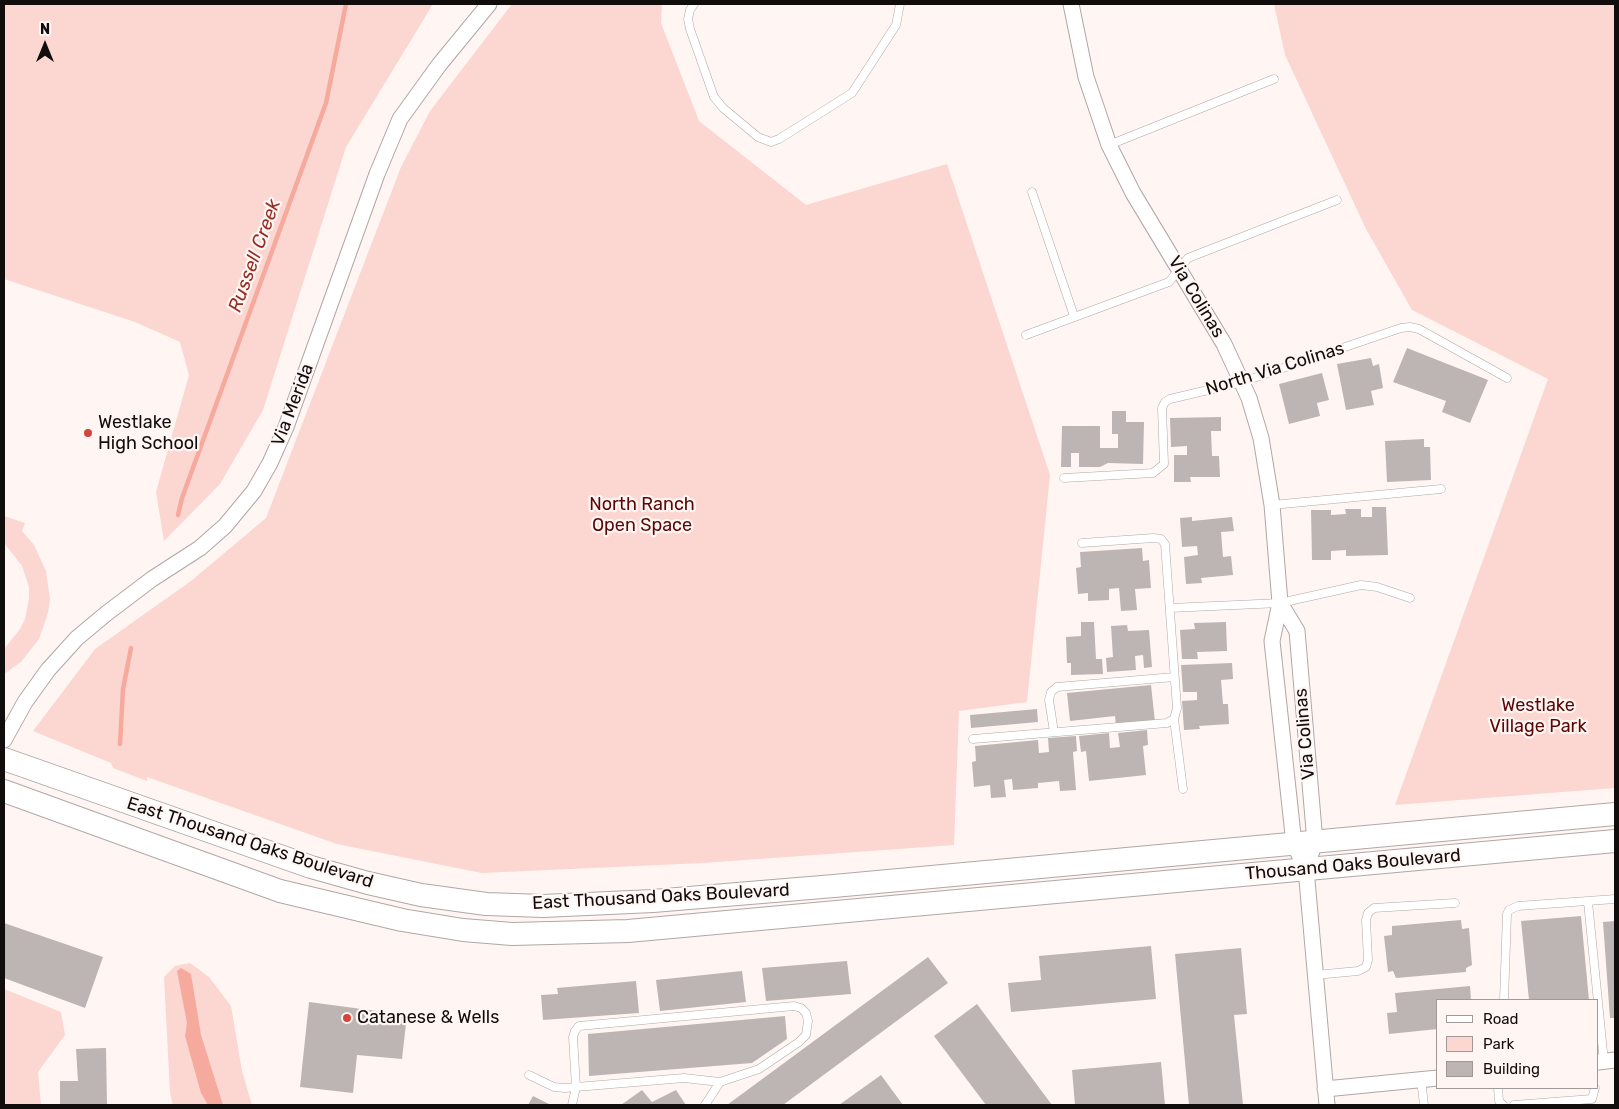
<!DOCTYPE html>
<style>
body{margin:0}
#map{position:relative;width:1619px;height:1109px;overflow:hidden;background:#fff6f4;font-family:Rubik,sans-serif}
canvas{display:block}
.frame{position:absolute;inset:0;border:5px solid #100d0c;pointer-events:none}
.legend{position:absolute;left:1436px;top:999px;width:162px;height:90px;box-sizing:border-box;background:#fff6f4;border:1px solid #9f9997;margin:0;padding:6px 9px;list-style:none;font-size:15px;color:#100d0c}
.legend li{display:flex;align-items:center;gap:10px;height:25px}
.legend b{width:25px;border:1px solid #9f9997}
.north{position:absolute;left:20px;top:20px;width:50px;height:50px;-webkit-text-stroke:4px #fff6f4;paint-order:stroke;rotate:0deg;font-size:14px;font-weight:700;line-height:20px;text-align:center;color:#100d0c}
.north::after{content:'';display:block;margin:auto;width:18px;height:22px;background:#100d0c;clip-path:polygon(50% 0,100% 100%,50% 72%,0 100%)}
</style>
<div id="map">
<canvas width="1619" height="1109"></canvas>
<div class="frame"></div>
<ul class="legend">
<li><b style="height:6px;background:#fff"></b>Road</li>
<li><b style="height:14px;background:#fcd6d0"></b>Park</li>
<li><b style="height:14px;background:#bdb5b3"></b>Building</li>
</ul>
<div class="north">N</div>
</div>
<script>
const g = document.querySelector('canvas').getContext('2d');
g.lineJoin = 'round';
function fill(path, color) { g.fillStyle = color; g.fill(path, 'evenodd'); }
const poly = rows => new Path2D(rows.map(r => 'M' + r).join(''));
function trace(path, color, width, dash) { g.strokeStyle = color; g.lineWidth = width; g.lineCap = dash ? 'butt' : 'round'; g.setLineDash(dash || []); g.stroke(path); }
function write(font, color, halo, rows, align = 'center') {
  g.font = font + ' Rubik,sans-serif'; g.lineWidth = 4.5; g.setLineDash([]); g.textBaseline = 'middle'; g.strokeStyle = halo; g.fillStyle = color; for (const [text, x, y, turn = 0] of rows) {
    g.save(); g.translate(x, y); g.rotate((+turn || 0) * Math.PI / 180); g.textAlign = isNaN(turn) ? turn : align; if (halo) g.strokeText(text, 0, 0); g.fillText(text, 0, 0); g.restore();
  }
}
const green = poly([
 [4,4,433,4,346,147,263,410,220,484,164,541,156,492,189,375,180,342,135,322,4,279],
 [512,4,662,4,661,23,699,121,806,205,947,164,1050,475,1027,702,959,711,954,845,703,863,482,873,337,844,147,777,147,781,113,768,111,763,33,731,95,649,191,581,266,518,401,167,430,111],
 [1274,4,1615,4,1615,788,1395,805,1548,379,1412,310,1366,229,1285,55],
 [4,516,25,523,22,531,34,545,46,571,50,599,48,613,39,639,21,662,4,674,4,649,20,629,25,619,29,598,29,587,22,566,4,543],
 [190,963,209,977,231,1006,242,1071,252,1105,173,1105,170,1093,164,977,175,966],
 [4,989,61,1012,65,1035,38,1072,41,1105,4,1105]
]);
const water = poly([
 [181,968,191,974,201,1035,223,1105,208,1105,201,1093,185,1036,187,1023,177,971]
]);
const stream = poly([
 [178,515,182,498,326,103,346,4],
 [120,744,123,689,131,648]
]);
const building = poly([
 [1407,348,1488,380,1470,423,1442,412,1446,401,1393,382],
 [1371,358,1373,366,1379,364,1383,388,1371,391,1374,405,1346,410,1337,364],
 [1322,373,1329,400,1317,403,1320,416,1289,424,1279,384],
 [1112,411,1126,411,1126,422,1144,422,1143,464,1108,463,1100,467,1079,467,1079,453,1071,453,1071,467,1061,467,1062,426,1100,426,1100,448,1118,448,1118,434,1112,434],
 [1221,417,1221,431,1211,431,1212,456,1219,456,1220,477,1190,477,1191,482,1174,482,1174,455,1187,455,1187,446,1171,447,1170,418],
 [1424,439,1424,447,1430,447,1431,480,1387,482,1385,441],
 [1372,507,1386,507,1388,555,1346,556,1346,550,1331,551,1331,560,1312,560,1311,510,1331,510,1331,515,1346,514,1345,509,1361,509,1361,517,1372,517],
 [1192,517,1192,521,1232,517,1234,531,1221,532,1223,557,1231,556,1233,575,1201,578,1202,583,1186,584,1184,557,1198,555,1197,546,1182,547,1180,518],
 [1142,548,1143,561,1149,560,1151,588,1135,589,1137,610,1121,611,1119,588,1109,589,1109,600,1088,601,1088,593,1078,594,1076,568,1081,567,1080,552],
 [1081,622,1094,622,1096,659,1102,659,1103,674,1071,675,1071,663,1067,663,1066,637,1081,636],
 [1226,622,1227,651,1197,652,1198,659,1182,659,1180,630,1195,629,1194,623],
 [1127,625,1128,631,1149,630,1152,667,1144,668,1143,655,1135,656,1136,670,1107,672,1106,658,1113,657,1111,626],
 [1232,663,1233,679,1221,680,1223,704,1228,704,1229,724,1199,726,1200,729,1184,730,1182,701,1197,700,1197,692,1183,692,1181,665],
 [1151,685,1155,722,1116,726,1115,716,1070,721,1067,693],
 [1037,709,1038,722,971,728,970,715],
 [1147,730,1148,745,1143,746,1146,775,1089,781,1086,751,1081,752,1079,736,1109,733,1110,748,1120,747,1118,733],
 [1076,736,1077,751,1073,752,1076,790,1060,791,1059,781,1038,783,1038,788,1013,790,1012,779,1004,780,1006,797,991,798,990,785,974,787,972,762,976,761,975,746,1038,740,1039,753,1049,752,1048,738],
 [1581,916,1589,1000,1529,1000,1521,921],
 [1461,920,1462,929,1469,928,1472,965,1466,968,1466,972,1396,978,1393,971,1388,972,1384,936,1392,935,1392,926],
 [1615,921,1615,1018,1610,1018,1603,922],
 [4,923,103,957,85,1008,4,978],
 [1151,946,1156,999,1011,1012,1008,983,1041,980,1039,956],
 [1241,948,1247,1014,1234,1015,1243,1105,1189,1105,1175,954],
 [928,957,948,983,783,1105,727,1105],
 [847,961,851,994,766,1001,762,968],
 [742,971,746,1002,660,1011,656,980],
 [636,981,639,1013,543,1020,541,995,558,994,557,988],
 [1470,986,1471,1000,1438,1000,1438,1029,1389,1034,1387,1013,1397,1012,1395,993],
 [309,1002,407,1015,402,1059,357,1055,353,1093,300,1087],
 [977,1004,1052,1105,986,1105,934,1036],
 [785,1016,787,1039,752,1063,589,1076,588,1034],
 [106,1048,107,1105,60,1105,60,1081,78,1081,76,1049],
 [1161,1062,1165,1105,1075,1105,1072,1070],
 [881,1075,903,1105,839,1105],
 [642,1090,652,1102,676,1090,686,1105,621,1105],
 [533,1096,551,1105,528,1105]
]);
const service = poly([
 [694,4,690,10,688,19,690,29,714,97,723,108,758,137,771,142,779,139,852,93,896,25,900,4],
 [1109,145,1274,79],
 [1032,192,1074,316],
 [1026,335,1169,282,1188,258,1337,200],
 [1064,478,1153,473,1164,464,1162,408,1165,402,1170,399,1242,382,1401,328,1410,327,1419,329,1507,378],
 [1272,505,1441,489],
 [1170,608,1280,603,1361,585,1377,587,1410,598],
 [1174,719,1183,789],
 [1054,732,1049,700,1051,692,1057,687,1174,677],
 [973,739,1167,723,1174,719,1177,708,1165,544,1161,539,1153,538,1082,543],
 [1588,902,1604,1062],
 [1315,975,1358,971,1366,967,1368,960,1366,920,1368,913,1374,908,1455,903],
 [1504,1000,1507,914,1509,910,1518,906,1615,899],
 [529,1075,554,1087,565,1088,576,1087,684,1078,720,1082,759,1069,799,1042,806,1035,808,1021,806,1013,801,1008,794,1006,579,1026,575,1031,573,1037,576,1087,572,1105],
 [1421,1079,1424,1105],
 [1498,1088,1499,1101,1503,1105],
 [705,1105,720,1082],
 [1514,1105,1592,1099,1595,1088]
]);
const minor = poly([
 [1071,4,1086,77,1109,145,1133,193,1224,344,1249,398,1261,438,1272,505,1280,603,1272,641,1294,844,1306,869,1327,1105],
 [1280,603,1297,631,1315,842,1306,869],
 [4,740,25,702,48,670,77,638,107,613,152,579,200,548,225,526,254,491,270,463,286,427,377,174,400,119,439,65,489,4],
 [1598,1062,1615,1060],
 [1325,1089,1438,1078]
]);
const secondary = poly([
 [4,759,311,867,368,883,421,895,486,904,543,906,653,901,834,886,1615,814],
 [4,791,280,891,402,920,463,930,512,934,628,931,1615,841]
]);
const markers = [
 [88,433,5,"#d34538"],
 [347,1018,5,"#d34538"]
];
const streetNames = [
 ["Via Colinas",1196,297,59],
 ["North Via Colinas",1275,369,-17],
 ["Via Merida",293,405,-69],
 ["Via Colinas",1305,734,-95],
 ["East Thousand Oaks Boulevard",250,843,18],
 ["Thousand Oaks Boulevard",1353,865,-5],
 ["East Thousand Oaks Boulevard",661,897,-3]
];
const poiNames = [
 ["Westlake",98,423],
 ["High School",98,444],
 ["Catanese & Wells",357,1018]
];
const parkNames = [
 ["North Ranch",642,505],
 ["Open Space",642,526],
 ["Westlake",1538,706],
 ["Village Park",1538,727]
];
const waterNames = [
 ["Russell Creek",255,256,-70]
];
fill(green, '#fcd6d0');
fill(water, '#f6aa9e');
trace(stream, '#f6aa9e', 4.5);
fill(building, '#bdb5b3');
trace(service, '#b0a7a6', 9);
trace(minor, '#b0a7a6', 17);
trace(secondary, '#b0a7a6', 24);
trace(service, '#fff', 8);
trace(minor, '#fff', 15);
trace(secondary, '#fff', 22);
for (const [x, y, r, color] of markers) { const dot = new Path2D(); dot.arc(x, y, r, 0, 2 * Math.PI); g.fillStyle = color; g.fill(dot); trace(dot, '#fff6f4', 2); }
write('18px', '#100d0c', '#fff6f4', streetNames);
write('18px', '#100d0c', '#fff6f4', poiNames, 'left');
write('18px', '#5c0705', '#fff6f4', parkNames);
write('italic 19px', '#972c22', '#fff6f4', waterNames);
</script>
